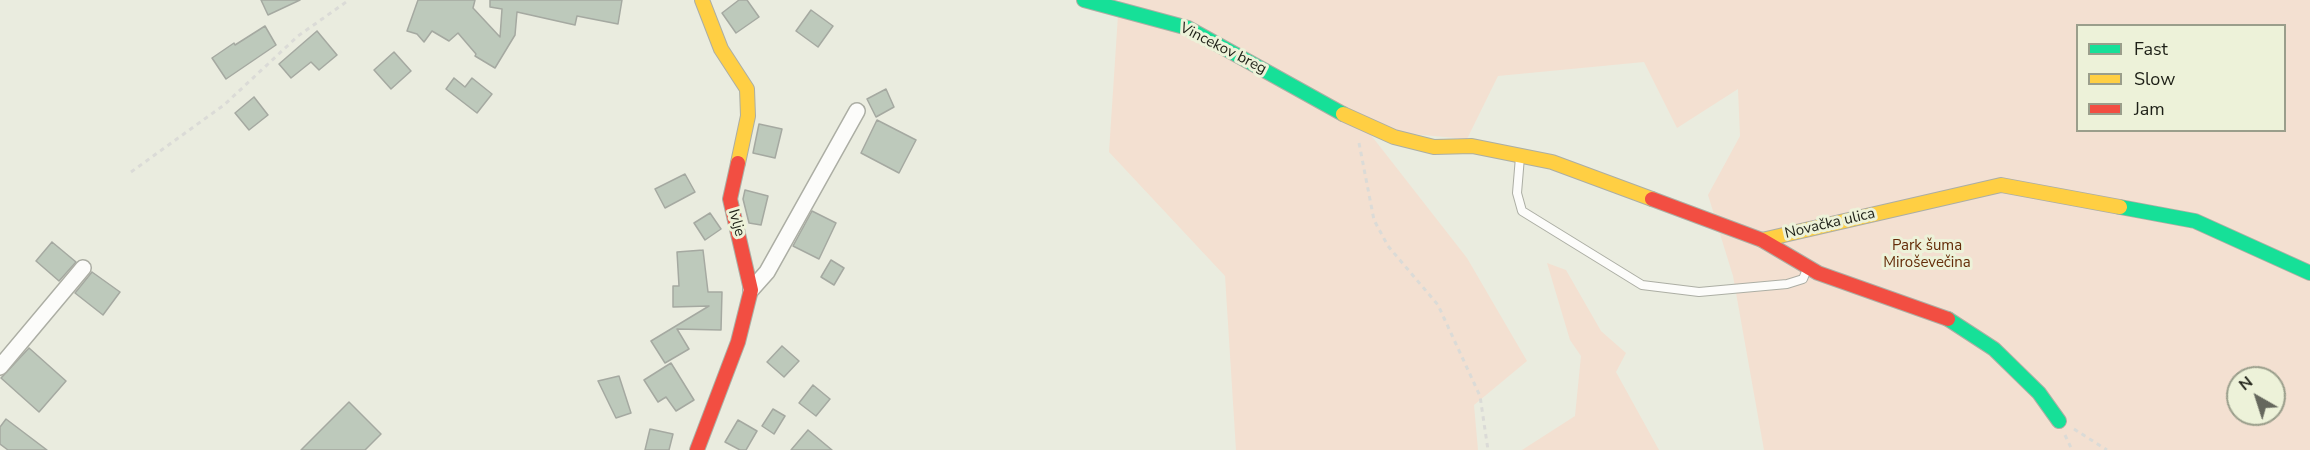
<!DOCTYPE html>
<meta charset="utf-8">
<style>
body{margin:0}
#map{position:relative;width:2310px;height:450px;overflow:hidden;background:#eaecdf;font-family:"Nunito Sans",sans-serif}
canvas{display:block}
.legend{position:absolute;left:2076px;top:24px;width:210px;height:108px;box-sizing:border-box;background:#edf2d9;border:2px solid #9a9e8b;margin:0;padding:8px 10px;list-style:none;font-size:18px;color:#1e2017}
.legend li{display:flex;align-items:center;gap:12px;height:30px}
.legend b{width:30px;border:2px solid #9a9e8b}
.north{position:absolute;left:2226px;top:366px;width:60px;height:60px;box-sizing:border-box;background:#edf2d9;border:2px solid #9a9e8b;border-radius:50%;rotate:321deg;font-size:16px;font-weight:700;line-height:24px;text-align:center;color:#1e2017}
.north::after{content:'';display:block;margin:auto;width:21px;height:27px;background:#65675d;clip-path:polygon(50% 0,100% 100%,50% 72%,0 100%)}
</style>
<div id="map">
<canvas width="2310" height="450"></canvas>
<ul class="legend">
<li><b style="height:8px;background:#16e098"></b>Fast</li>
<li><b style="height:8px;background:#ffcf43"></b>Slow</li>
<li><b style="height:8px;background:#f24e42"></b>Jam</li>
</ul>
<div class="north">N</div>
</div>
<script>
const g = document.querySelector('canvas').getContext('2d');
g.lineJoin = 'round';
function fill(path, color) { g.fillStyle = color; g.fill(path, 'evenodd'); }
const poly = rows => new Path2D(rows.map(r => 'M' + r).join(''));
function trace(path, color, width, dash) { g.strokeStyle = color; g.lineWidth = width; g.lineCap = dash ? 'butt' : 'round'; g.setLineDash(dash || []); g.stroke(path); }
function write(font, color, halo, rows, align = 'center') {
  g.font = font + ' "Nunito Sans",sans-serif'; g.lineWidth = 6; g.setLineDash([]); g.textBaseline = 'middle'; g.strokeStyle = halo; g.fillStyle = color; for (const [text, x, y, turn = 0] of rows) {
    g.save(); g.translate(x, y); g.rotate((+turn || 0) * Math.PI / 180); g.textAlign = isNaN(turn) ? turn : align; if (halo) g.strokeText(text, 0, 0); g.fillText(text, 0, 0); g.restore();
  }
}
const green = poly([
 [1119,0,2310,0,2310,450,1764,450,1733,276,1708,195,1740,136,1738,89,1677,128,1644,62,1498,76,1467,139,1367,130,1467,258,1527,361,1474,405,1478,450,1236,450,1225,276,1109,152],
 [2078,26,2284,26,2284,130,2078,130],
 [2238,378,2274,378,2274,414,2238,414],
 [1547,263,1566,270,1601,331,1626,353,1616,372,1659,450,1522,450,1575,416,1581,356,1570,340]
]);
const building = poly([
 [261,0,300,0,268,15,261,0],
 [418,0,475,0,473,8,500,37,502,9,490,7,490,0,622,0,618,24,577,16,575,25,517,12,515,35,495,68,475,56,476,54,458,33,449,41,432,31,424,42,417,34,407,31,418,0],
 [739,0,747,0,759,17,736,33,722,13,739,0],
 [811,10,833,26,818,47,796,31,811,10],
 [265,26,276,45,226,79,212,58,234,43,235,45,265,26],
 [317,31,337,55,319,70,311,62,291,78,279,64,317,31],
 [394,52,411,71,391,89,374,70,394,52],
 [454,78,465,87,472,78,492,94,477,113,446,89,454,78],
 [886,89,894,107,876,117,867,99,886,89],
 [254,97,268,115,249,130,235,113,254,97],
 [877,120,916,140,899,173,861,153,877,120],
 [759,124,782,129,775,158,753,153,759,124],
 [685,174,695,192,665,208,655,189,685,174],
 [745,190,768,196,761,225,749,223,743,199,745,190],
 [812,211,836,223,819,259,793,246,812,211],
 [710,213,721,229,705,240,694,223,710,213],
 [52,242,76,262,59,281,36,261,52,242],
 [703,250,708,292,722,292,721,330,677,329,689,349,665,363,651,341,709,306,673,307,673,286,679,286,677,252,703,250],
 [831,260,844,268,834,285,821,277,831,260],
 [92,272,120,292,103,315,75,293,92,272],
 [782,346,799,361,784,377,767,362,782,346],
 [29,348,66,381,39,412,1,378,29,348],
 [671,363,694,400,676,411,666,397,658,402,644,380,671,363],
 [619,376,631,413,616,418,598,381,619,376],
 [813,385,830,399,816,416,799,403,813,385],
 [349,402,381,434,365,450,301,450,349,402],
 [773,409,785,416,774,434,762,426,773,409],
 [6,419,47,450,8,450,0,444,0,427,6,419],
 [738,420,757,431,746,450,740,450,725,442,738,420],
 [650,429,673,434,669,450,645,450,650,429],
 [808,430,832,450,791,450,808,430]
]);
const path = poly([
 [1359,143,1374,220,1388,246,1438,305,1480,396,1488,450],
 [131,172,224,105,298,36,349,0],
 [2074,429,2107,450],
 [2065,435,2072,450]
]);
const lane = poly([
 [1520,157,1517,193,1522,211,1642,285,1699,292,1787,284,1803,279,1807,269]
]);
const street = poly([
 [751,290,767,272,857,111],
 [0,367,83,268]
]);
const fast = poly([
 [1084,0,1188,28,1343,114],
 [2120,207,2195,221,2310,273],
 [1948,319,1994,349,2039,393,2059,421]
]);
const slow = poly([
 [702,0,721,49,747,89,748,116,738,163],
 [1343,114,1394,137,1434,147,1472,146,1552,162,1652,199],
 [1762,240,2001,185,2120,207]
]);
const jam = poly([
 [1652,199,1762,240,1818,273,1948,319],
 [697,450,738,342,751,290,730,199,738,163]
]);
const streetNames = [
 ["Vincekov breg",1223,49,27],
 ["Ivlje",736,223,74],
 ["Novačka ulica",1830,224,-13]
];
const parkNames = [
 ["Park šuma",1927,246],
 ["Miroševečina",1927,263]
];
fill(green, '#f3e0d1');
fill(building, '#bdc9bb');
trace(building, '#a5a9a1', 1.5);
trace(lane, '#acaea4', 10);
trace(street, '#acaea4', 18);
trace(fast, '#acaea4', 16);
trace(slow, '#acaea4', 16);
trace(jam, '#acaea4', 16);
trace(path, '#dbdbd7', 3, [4.5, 4.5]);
trace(lane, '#fcfcfa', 8);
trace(street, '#fcfcfa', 15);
trace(fast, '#16e098', 14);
trace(slow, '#ffcf43', 14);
trace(jam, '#f24e42', 14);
write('15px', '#1e2017', '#edf2d9', streetNames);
write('15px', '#652d09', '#edf2d9', parkNames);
</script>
